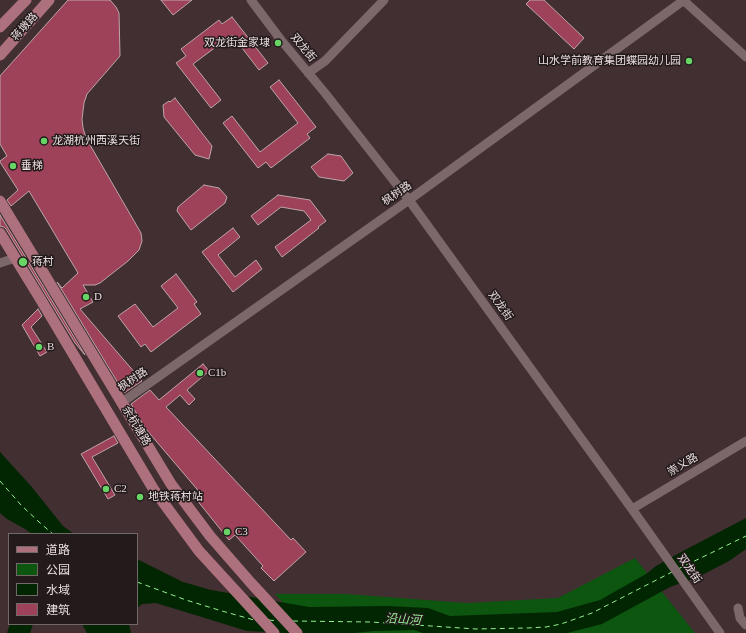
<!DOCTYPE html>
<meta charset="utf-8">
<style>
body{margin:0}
#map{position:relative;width:746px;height:633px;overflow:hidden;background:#422f32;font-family:"Times New Roman","Noto Sans SC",serif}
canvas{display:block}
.legend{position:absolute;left:8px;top:533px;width:130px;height:92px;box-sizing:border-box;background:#221a1b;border:1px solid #726869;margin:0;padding:5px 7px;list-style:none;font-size:12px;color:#eadddf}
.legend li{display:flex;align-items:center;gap:8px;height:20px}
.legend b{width:20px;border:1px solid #726869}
</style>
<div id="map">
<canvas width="746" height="633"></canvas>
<ul class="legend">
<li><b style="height:5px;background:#ad717d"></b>道路</li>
<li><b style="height:11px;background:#0d5610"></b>公园</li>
<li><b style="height:11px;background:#022602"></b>水域</li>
<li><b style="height:11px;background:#9e4259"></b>建筑</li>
</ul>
</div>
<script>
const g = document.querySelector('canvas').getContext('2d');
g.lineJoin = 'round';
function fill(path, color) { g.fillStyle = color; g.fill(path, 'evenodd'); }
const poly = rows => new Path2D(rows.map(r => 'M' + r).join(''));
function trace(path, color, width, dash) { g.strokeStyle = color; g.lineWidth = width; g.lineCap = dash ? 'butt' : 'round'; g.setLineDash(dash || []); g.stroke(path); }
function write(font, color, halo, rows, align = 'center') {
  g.font = font + ' "Times New Roman","Noto Sans SC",serif'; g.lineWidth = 3; g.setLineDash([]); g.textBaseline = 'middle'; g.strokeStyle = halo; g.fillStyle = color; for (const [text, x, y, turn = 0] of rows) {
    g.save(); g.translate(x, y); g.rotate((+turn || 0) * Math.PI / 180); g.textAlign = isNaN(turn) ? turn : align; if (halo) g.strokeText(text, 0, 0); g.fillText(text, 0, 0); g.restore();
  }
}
const green = poly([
 [635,558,695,633,311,633,275,594,346,594,467,603,558,598]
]);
const water = poly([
 [0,452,31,486,63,526,74,534,32,534,25,529,7,519,0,513],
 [746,518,746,549,729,561,700,576,670,587,602,624,567,633,423,633,414,630,374,631,354,633,287,633,247,631,156,603,142,604,137,608,137,559,183,582,211,590,309,607,387,606,428,608,450,616,557,612,600,600,646,574,656,566,683,551],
 [10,624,33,624,30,633,7,633],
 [82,624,129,624,131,633,87,633]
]);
const ferry = poly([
 [0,481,21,505,39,522,53,534],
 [678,569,746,536],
 [137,582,186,600,222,611,254,620],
 [269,620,278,621],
 [293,621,371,622,476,629,527,628,546,627,561,624,592,613,672,572]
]);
const building = poly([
 [68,0,110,0,116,7,119,13,120,56,87,94,84,103,82,119,83,128,86,138,141,233,142,241,139,250,128,261,100,283,95,285,83,285,93,302,80,309,142,381,124,393,57,282,62,288,78,273,29,191,11,206,7,200,18,190,0,162,0,161,7,156,0,144,0,76,68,0],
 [161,0,192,0,173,15,161,0],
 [530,0,544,0,584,38,574,49,526,4,530,0],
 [232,17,268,63,259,70,232,35,193,64,221,100,211,108,176,63,186,56,181,49,219,20,222,24,232,17],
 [279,80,316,127,307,134,310,138,271,168,266,162,258,168,223,123,232,116,260,152,298,123,270,87,279,80],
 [175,98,212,146,209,159,195,155,164,117,163,105,169,101,170,102,175,98],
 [328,154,341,156,353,173,344,181,319,177,311,167,328,154],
 [204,185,219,188,227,197,225,203,191,230,177,211,178,207,204,185],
 [278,195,310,200,326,221,318,227,319,228,282,257,275,247,311,220,304,211,281,207,258,225,251,216,278,195],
 [0,215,85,355,75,343,6,229,4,227,0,226,0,215],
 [233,228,240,237,218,255,235,277,256,260,262,269,233,292,202,252,233,228],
 [176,274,197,302,194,304,201,314,151,352,145,344,141,347,118,316,135,304,153,327,178,308,161,286,176,274],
 [38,309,42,316,31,327,47,352,40,356,22,325,38,309],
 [203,364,209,371,187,390,195,399,189,405,180,395,166,407,291,540,293,538,306,552,274,581,261,568,263,566,235,535,229,540,196,499,202,495,145,428,131,404,150,390,159,400,203,364],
 [114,436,118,443,92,457,115,495,108,499,81,454,114,436]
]);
const minor = poly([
 [251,0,281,40,325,93,409,200,632,509,720,633],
 [683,0,746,57],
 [308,73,325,61,384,0],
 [0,263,15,258],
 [121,403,409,200,684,0],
 [632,509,746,441],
 [738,608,740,618,746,625]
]);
const major = poly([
 [0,27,26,0],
 [0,55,49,0],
 [0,201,171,484,210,536,251,583,297,633],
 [0,233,41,300,154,490,199,551,274,633]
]);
const markers = [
 [278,43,4,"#68d465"],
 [689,61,4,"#68d465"],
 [44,141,4,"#68d465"],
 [13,166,4,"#68d465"],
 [23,262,5,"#68d465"],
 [86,297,4,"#68d465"],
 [39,347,4,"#68d465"],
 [200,373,4,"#68d465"],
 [106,489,4,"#68d465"],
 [140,497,4,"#68d465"],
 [227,532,4,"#68d465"]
];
const streetNames = [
 ["蒋墩路",25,27,-48],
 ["双龙街",303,48,50],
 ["枫树路",397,194,-35],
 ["双龙街",500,306,54],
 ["枫树路",133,380,-35],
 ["余杭塘路",136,426,59],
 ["崇义路",683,465,-31],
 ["双龙街",689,569,55]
];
const poiNames = [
 ["双龙街金家埭",270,43,"right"],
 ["山水学前教育集团蝶园幼儿园",681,61,"right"],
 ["龙湖杭州西溪天街",52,141],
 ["垂梯",21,166],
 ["蒋村",32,262],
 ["D",94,297],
 ["B",47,347],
 ["C1b",208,373],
 ["C2",114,489],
 ["地铁蒋村站",148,497],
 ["C3",235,532]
];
const waterNames = [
 ["沿山河",403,620,4]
];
fill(green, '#0d5610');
fill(water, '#022602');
trace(ferry, '#95ef91', 1, [5, 4]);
fill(building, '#9e4259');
trace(building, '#bda5a9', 1);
trace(minor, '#7c676a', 9);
trace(major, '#ad717d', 11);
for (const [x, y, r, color] of markers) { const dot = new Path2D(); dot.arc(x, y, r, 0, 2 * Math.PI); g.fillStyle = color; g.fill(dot); trace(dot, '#221a1b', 1.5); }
write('11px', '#eadddf', '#221a1b', streetNames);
write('11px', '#eadddf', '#221a1b', poiNames, 'left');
write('italic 12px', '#95ef91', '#221a1b', waterNames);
</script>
